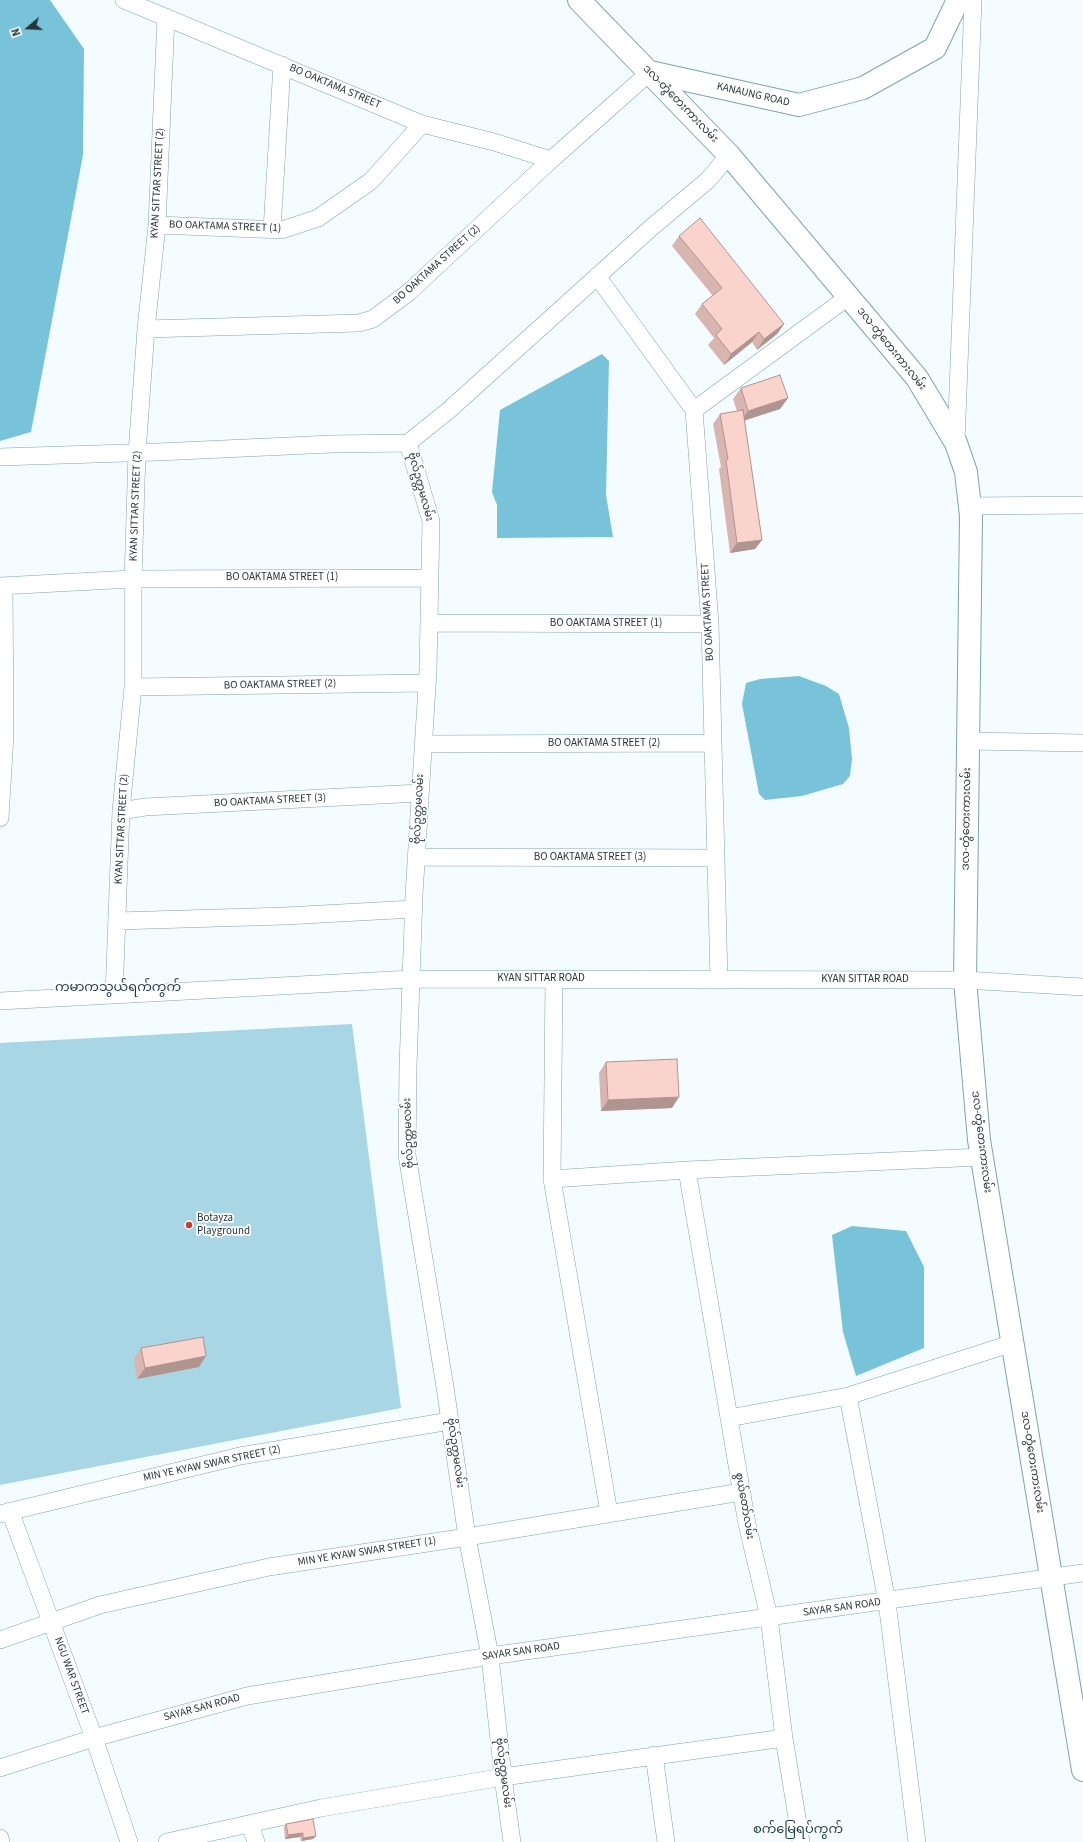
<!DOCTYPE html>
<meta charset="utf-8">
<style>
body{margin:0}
#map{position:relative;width:1083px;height:1842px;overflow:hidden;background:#f4fcff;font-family:"Source Sans 3",sans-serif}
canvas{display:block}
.north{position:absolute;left:8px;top:8px;width:40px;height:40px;-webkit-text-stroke:3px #fff;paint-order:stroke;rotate:251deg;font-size:11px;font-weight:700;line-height:16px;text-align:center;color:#25353a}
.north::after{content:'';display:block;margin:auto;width:14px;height:18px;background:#25353a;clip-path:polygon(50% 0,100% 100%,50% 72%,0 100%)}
</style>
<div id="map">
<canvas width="1083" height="1842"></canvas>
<div class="north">N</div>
</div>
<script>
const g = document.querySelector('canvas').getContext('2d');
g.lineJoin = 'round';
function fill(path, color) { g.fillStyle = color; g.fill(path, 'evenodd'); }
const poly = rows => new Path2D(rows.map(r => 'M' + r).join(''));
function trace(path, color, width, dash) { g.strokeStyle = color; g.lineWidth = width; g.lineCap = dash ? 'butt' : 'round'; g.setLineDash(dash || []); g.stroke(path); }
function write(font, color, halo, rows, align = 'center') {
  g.font = font + ' "Source Sans 3","Noto Sans Myanmar",sans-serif'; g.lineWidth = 3.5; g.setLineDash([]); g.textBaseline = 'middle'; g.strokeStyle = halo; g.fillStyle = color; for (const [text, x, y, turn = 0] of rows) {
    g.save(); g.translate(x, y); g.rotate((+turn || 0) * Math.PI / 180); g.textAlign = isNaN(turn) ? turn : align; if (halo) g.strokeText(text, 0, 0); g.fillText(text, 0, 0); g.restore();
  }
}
const green = poly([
 [352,1024,401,1408,0,1485,0,1043]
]);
const water = poly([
 [0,0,50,0,84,49,83,155,31,432,0,441],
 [602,354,609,361,606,495,613,537,497,538,497,505,492,492,500,410],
 [799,676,826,686,839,694,849,728,852,759,850,776,843,784,802,796,765,800,759,794,742,704,746,683,760,679],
 [852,1226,906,1231,924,1267,924,1348,856,1376,843,1332,832,1235]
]);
const street = poly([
 [124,0,422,124,494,142,551,160],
 [157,225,282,230,318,218,371,181,422,124],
 [272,230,282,65],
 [597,276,694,410,710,624,719,980],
 [146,329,359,323,373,319,409,292,551,160,650,72],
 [694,410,848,297],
 [408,443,431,521,428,670,414,895,408,1067,407,1155,445,1387,467,1537,490,1656,503,1777,512,1842],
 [956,443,973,0],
 [0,457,158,452,332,444,408,443,449,410,652,227,708,180,729,155],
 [969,506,1083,505],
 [0,586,133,579,430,578],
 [429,623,710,624],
 [133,687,427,683],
 [968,741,1083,743],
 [423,744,713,743],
 [121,811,145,807,420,793],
 [0,818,5,735,4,586],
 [416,857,716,858],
 [117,921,285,916,414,909],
 [554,980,552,1179,609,1513],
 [114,995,121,811,133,687,133,579,137,453,146,329,157,225,166,17],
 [0,1001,411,979,965,980,1083,987],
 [687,1170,747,1524,769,1617,784,1738,801,1842],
 [552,1179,687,1170,982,1157],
 [848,1396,887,1602,917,1842],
 [729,1418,848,1396,1013,1343],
 [10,1511,94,1738,129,1842],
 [0,1514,240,1456,450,1421],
 [0,1640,100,1605,269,1567,467,1537,741,1492],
 [654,1755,666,1842],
 [0,1768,94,1738,247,1696,490,1656,1083,1573],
 [250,1824,256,1842],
 [0,1838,1,1842],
 [167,1842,321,1808,503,1777,784,1738]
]);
const secondary = poly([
 [579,0,729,155,917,378,956,443,966,472,971,516,965,980,979,1140,1083,1770],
 [650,72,799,105,863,88,935,48,958,0]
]);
const wall = poly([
 [679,236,784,324,777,334,757,350,752,342,724,365,708,345,714,338,695,314,702,304,713,296,672,246],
 [741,388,788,398,780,409,744,420,762,540,755,549,730,553,719,469,721,467,713,424,720,414,737,411,733,399],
 [606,1062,672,1108,601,1111,599,1073],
 [141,1348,199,1367,137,1379,134,1359],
 [286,1824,313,1839,301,1841,300,1837,285,1839,284,1827]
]);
const shadedWall = poly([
 [784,324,777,334,757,350,764,339],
 [759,332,752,342,724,365,731,354],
 [788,398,780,409,740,422,748,411],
 [762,540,755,549,730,553,737,543],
 [679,1097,672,1108,601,1111,608,1100],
 [206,1356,199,1367,137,1379,145,1368],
 [303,1833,300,1837,285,1839,288,1835],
 [316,1836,313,1839,301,1841,303,1838]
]);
const building = poly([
 [700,218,784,324,764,339,759,332,731,354,716,335,722,329,702,304,722,288,679,236,700,218],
 [780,375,788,398,748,411,741,388,780,375],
 [743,410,762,540,737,543,726,460,728,459,720,414,743,410],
 [677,1059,679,1097,608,1100,606,1062,677,1059],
 [203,1337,206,1356,145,1368,141,1348,203,1337],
 [313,1819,316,1836,303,1838,303,1833,288,1835,286,1824,313,1819]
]);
const markers = [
 [189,1225,4,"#ca3d33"]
];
const streetNames = [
 ["BO OAKTAMA STREET",335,87,23],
 ["KANAUNG ROAD",753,95,13],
 ["ဒလ-တွံတေးကားလမ်း",680,104,46],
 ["KYAN SITTAR STREET (2)",158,183,-87],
 ["BO OAKTAMA STREET (1)",225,227,2],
 ["BO OAKTAMA STREET (2)",437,265,-42],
 ["ဒလ-တွံတေးကားလမ်း",891,349,51],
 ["ဗိုလ်ဥတ္တမလမ်း",420,487,75],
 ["KYAN SITTAR STREET (2)",136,506,-88],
 ["BO OAKTAMA STREET (1)",282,578],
 ["BO OAKTAMA STREET",708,612,-93],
 ["BO OAKTAMA STREET (1)",606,624],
 ["BO OAKTAMA STREET (2)",280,685,-1],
 ["BO OAKTAMA STREET (2)",604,744],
 ["BO OAKTAMA STREET (3)",270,801,-3],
 ["ဗိုလ်ဥတ္တမလမ်း",419,809,-87],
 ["ဒလ-တွံတေးကားလမ်း",967,819,-89],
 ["KYAN SITTAR STREET (2)",122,829,-87],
 ["BO OAKTAMA STREET (3)",590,858],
 ["KYAN SITTAR ROAD",541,979],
 ["KYAN SITTAR ROAD",865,980],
 ["ဗိုလ်ဥတ္တမလမ်း",409,1133,-92],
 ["ဒလ-တွံတေးကားလမ်း",981,1142,83],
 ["ဗိုလ်ဥတ္တမလမ်း",455,1453,82],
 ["ဒလ-တွံတေးကားလမ်း",1032,1462,81],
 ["MIN YE KYAW SWAR STREET (2)",212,1464,-12],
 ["စွယ်တော်လမ်း",744,1506,80],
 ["MIN YE KYAW SWAR STREET (1)",367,1552,-9],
 ["SAYAR SAN ROAD",842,1608,-8],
 ["SAYAR SAN ROAD",521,1652,-8],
 ["NGU WAR STREET",71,1676,70],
 ["SAYAR SAN ROAD",202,1708,-15],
 ["ဗိုလ်ဥတ္တမလမ်း",503,1773,83]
];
const poiNames = [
 ["Botayza",197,1219],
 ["Playground",197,1232]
];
const quarterNames = [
 ["ကမာကသွယ်ရက်ကွက်",118,988],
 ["စက်မြေရပ်ကွက်",798,1830]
];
fill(green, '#a8d6e5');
fill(water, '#78c3d9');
trace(street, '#7da4b0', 18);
trace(secondary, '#7da4b0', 24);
trace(street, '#fff', 17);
trace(secondary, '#fff', 22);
fill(wall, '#d8b5b0');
fill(shadedWall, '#b09490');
fill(building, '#fbd3cd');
trace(building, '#b09490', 1);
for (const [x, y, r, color] of markers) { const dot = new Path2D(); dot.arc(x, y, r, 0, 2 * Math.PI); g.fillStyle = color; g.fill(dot); trace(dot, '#fff', 1.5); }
write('11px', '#25353a', '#fff', streetNames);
write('11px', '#25353a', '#fff', poiNames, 'left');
write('13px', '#163b46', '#fff', quarterNames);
</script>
